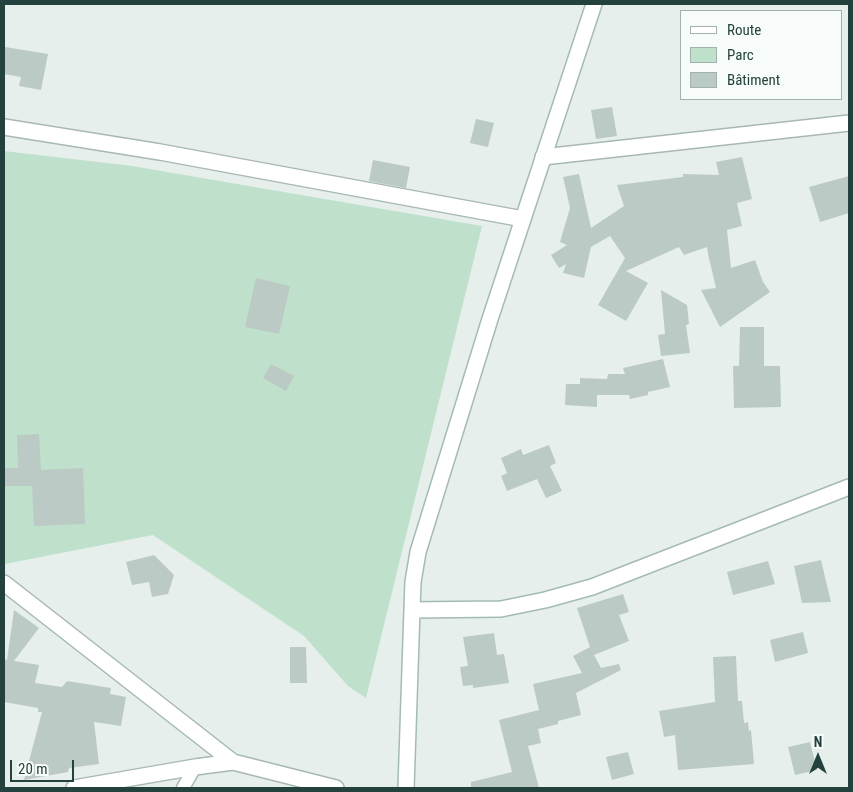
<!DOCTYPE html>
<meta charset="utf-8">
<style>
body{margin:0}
#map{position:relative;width:853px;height:792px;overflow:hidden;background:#e6efec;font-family:"Roboto Condensed",sans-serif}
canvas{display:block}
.frame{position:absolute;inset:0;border:5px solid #24423d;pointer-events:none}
.legend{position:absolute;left:680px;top:10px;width:162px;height:90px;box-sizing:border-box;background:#f7fbf9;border:1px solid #a3b1ae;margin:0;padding:6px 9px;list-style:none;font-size:15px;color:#24423d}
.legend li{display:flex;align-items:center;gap:10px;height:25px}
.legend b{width:25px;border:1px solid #a3b1ae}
.north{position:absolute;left:793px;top:732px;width:50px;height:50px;-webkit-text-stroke:4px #f7fbf9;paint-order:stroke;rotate:0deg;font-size:14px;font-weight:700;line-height:20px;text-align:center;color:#24423d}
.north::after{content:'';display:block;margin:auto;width:18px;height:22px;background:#24423d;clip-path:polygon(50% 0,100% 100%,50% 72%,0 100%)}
.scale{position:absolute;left:10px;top:760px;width:64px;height:22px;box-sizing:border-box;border:2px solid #24423d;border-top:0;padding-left:6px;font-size:15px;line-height:18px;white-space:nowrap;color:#24423d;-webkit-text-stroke:4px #f7fbf9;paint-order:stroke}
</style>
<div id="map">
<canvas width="853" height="792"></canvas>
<div class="frame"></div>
<ul class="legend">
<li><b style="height:6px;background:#fff"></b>Route</li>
<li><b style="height:14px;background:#bfe0cb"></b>Parc</li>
<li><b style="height:14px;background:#bbcac5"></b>Bâtiment</li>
</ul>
<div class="north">N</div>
<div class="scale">20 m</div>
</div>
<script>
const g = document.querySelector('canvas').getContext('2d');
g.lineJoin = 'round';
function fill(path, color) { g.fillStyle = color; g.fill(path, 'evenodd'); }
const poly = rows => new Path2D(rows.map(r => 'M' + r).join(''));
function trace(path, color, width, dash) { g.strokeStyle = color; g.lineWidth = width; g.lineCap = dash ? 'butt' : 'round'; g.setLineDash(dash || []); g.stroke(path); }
const green = poly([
 [4,151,132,166,482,226,366,698,348,686,304,636,153,535,5,564,4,548]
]);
const building = poly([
 [5,47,48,54,41,90,19,86,21,77,4,74,4,56],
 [612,107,617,136,596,139,591,110],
 [476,119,494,123,488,147,470,143],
 [742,157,752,199,737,203,742,226,727,230,731,268,755,260,763,282,770,292,720,327,701,290,716,288,708,254,707,247,684,255,679,247,626,271,648,283,626,321,598,305,625,258,610,236,591,247,584,278,563,273,566,264,559,268,551,255,567,245,560,242,570,208,563,177,579,174,591,228,624,206,617,185,683,177,683,174,719,175,716,162],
 [373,160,410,167,406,188,369,181],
 [849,176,849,213,820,222,809,187],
 [256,278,290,286,279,334,245,327],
 [661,290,687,305,689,324,686,325,690,353,661,356,658,335,665,334],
 [740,327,764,327,764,366,780,366,781,407,734,408,733,366,739,366],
 [663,359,670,387,648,392,648,395,630,399,629,395,597,395,597,407,565,405,566,384,580,384,580,378,607,379,608,374,625,374,623,368],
 [271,364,294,376,286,391,263,378],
 [39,434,41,470,83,468,85,524,34,526,32,486,5,486,5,468,18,468,17,435],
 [549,445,556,463,550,466,562,491,546,498,537,479,507,491,501,476,507,473,501,458,521,449,523,455],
 [154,555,174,575,168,594,152,597,149,582,132,585,126,562],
 [821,560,831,602,802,603,794,566],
 [768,561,775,584,733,595,727,572],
 [623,594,629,612,619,615,629,641,594,655,601,668,619,664,621,670,576,693,581,715,558,721,558,724,538,729,541,743,528,746,539,788,471,788,471,782,512,772,499,720,539,710,533,684,582,673,573,656,590,647,577,608],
 [14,610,39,628,14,661,39,665,35,683,62,687,67,681,111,688,110,694,126,697,121,726,94,722,99,764,69,768,68,772,24,780,42,712,38,712,38,708,4,702,4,659,7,660],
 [803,632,808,653,775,662,770,640],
 [494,633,497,655,504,654,509,683,473,688,473,685,463,686,460,667,468,666,463,637],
 [290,647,306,647,307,683,290,683],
 [736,656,738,701,742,701,744,723,748,722,749,731,751,730,754,764,678,770,675,735,664,737,659,711,715,702,713,657],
 [810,742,817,770,795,775,788,747],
 [628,752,634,774,612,780,606,757]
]);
const lane = poly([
 [183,788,195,767]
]);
const street = poly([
 [4,127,160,152,523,219],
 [543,157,849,123],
 [4,583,233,762],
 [74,788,195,767,233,762,336,788]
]);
const secondary = poly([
 [412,610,501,609,545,600,592,587,849,487],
 [406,788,412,610,413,582,418,552,490,319,594,4]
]);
fill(green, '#bfe0cb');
fill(building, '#bbcac5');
trace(lane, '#a8b8b4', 15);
trace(street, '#a8b8b4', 18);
trace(secondary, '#a4bbb5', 18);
trace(lane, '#fff', 12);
trace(street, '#fff', 15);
trace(secondary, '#fff', 15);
</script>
